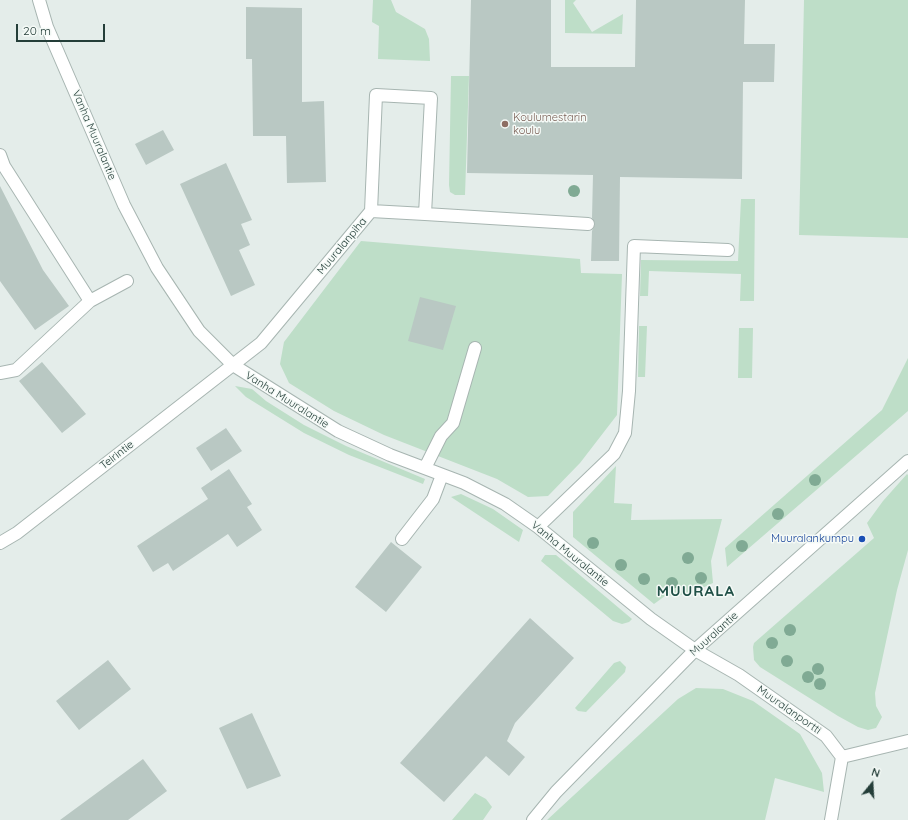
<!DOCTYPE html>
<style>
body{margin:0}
#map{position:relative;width:908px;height:820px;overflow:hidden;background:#e4edea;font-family:Quicksand,sans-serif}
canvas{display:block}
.north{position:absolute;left:852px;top:764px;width:40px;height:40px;-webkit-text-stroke:3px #f5faf7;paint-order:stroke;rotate:18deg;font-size:11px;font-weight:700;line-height:16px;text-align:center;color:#243e39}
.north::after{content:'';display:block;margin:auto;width:14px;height:18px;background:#243e39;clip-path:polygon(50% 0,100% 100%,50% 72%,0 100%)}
.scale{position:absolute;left:16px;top:24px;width:89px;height:18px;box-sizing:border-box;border:2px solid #243e39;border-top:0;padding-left:5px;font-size:12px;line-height:14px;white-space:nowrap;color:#243e39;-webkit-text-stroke:3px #f5faf7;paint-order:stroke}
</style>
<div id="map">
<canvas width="908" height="820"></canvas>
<div class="north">N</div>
<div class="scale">20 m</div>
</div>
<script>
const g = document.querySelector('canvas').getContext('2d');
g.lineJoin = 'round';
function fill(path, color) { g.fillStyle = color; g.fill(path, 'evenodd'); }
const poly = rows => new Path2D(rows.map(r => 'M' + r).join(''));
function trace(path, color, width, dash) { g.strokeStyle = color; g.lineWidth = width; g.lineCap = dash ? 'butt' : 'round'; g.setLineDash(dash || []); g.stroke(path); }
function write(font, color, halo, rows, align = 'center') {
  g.font = font + ' Quicksand,sans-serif'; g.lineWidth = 3; g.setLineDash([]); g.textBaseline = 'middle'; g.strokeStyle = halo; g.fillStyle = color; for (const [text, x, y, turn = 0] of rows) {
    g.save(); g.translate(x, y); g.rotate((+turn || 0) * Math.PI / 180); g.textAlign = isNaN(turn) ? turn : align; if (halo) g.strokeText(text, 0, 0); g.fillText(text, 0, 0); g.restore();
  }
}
const green = poly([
 [373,0,391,0,396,12,425,29,429,39,430,61,378,59,379,26,372,22],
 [565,0,576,0,573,3,592,32,623,14,622,34,565,33],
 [804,0,908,0,908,238,799,235],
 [451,76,469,76,465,195,455,195,450,192,449,185],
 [741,199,755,199,754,301,740,301,741,274,649,271,648,296,640,296,641,260,738,261],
 [361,241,580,259,581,273,622,274,617,415,580,463,548,496,528,497,497,479,384,435,334,411,289,383,280,364,284,342],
 [639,326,647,326,645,377,638,377],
 [739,328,753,328,752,378,738,378],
 [908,358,908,411,727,567,725,548,882,410],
 [235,386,252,389,266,401,304,425,346,446,425,479,423,484,349,455,304,433,246,397],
 [616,466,614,503,632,504,631,520,722,519,711,561,713,583,689,594,665,596,654,604,573,537,573,512],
 [907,474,908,475,908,550,897,590,875,693,876,706,882,717,876,728,868,730,858,727,838,716,760,667,754,660,753,647,754,643,874,538,867,523,883,501],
 [461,494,493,509,523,530,519,542,451,497],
 [545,555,556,555,632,619,629,622,622,624,613,621,541,561],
 [620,661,626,667,625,672,586,712,578,711,575,708,614,663],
 [696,688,723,689,753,701,800,734,822,773,824,792,775,778,765,820,547,820,678,699],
 [475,793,486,799,492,807,483,820,452,820]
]);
const building = poly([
 [471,0,551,0,551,67,635,67,636,0,745,0,744,44,775,44,774,82,743,82,742,179,620,177,619,261,591,261,592,231,595,224,592,218,593,175,467,173],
 [246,7,302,8,302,102,324,101,326,182,287,183,286,136,253,136,252,59,246,59],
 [163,130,174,150,146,165,135,144],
 [226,163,252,220,241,224,250,245,239,250,255,285,231,296,180,184],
 [0,186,43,270,69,306,35,330,0,281],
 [420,297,456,306,443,350,408,341],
 [42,362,86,414,62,433,19,381],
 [226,428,242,451,211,471,196,448],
 [229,469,252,504,247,507,262,530,237,547,228,534,173,571,168,563,153,572,137,546,208,499,201,488],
 [391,542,422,567,386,612,355,587],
 [530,618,574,658,515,723,507,741,525,757,509,776,486,756,444,802,400,763],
 [108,660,131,689,79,730,56,701],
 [252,713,281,776,247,789,219,728],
 [143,759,167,791,128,820,60,820]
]);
const minor = poly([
 [39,0,47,27,124,205,157,268,199,331,233,365,338,431,390,455,464,483,505,504,538,527,651,619,695,650,739,675,826,736,842,757,831,820],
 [0,155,4,166,90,301],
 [425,214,588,224],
 [0,373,16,370,90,301,127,281],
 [425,468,441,436,453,423,475,348],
 [538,527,614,454,625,433,629,391,634,246,728,250],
 [402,539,433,499,442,475],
 [0,543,17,533,261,343,371,211,376,95,431,98,425,214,371,211],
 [842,757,908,741],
 [533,820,556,792,695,650,908,461]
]);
const trees = [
 [574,191],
 [815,480],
 [778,514],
 [593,543],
 [742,546],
 [688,558],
 [621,565],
 [701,578],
 [644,579],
 [672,583],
 [790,630],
 [772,643],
 [787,661],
 [818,669],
 [808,677],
 [820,684]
];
const markers = [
 [505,124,4,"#8d6e63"],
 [862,539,4,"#1a4fb4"]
];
const educationNames = [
 ["Koulumestarin",513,118],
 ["koulu",513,131]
];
const streetNames = [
 ["Vanha Muuralantie",94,135,67],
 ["Muuralanpiha",342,246,-50],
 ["Vanha Muuralantie",287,400,32],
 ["Teirintie",117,455,-38],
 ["Vanha Muuralantie",570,554,39],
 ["Muuralantie",714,634,-42],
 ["Muuralanportti",789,710,35]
];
const transitNames = [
 ["Muuralankumpu",854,539]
];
const districtNames = [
 ["MUURALA",696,591]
];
fill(green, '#bedec8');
fill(building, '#b9c8c3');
trace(minor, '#a7b5b1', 14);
trace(minor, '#fff', 12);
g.fillStyle = '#80aa94';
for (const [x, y] of trees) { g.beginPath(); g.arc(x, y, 6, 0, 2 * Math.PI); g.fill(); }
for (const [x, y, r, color] of markers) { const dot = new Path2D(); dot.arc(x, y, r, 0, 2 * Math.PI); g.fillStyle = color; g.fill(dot); trace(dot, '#f5faf7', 1.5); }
write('11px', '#785e54', '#f5faf7', educationNames, 'left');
write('11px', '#243e39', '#f5faf7', streetNames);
write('11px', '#164399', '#f5faf7', transitNames, 'right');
g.letterSpacing = '1px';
write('bold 15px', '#205047', '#f5faf7', districtNames);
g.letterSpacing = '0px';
</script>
